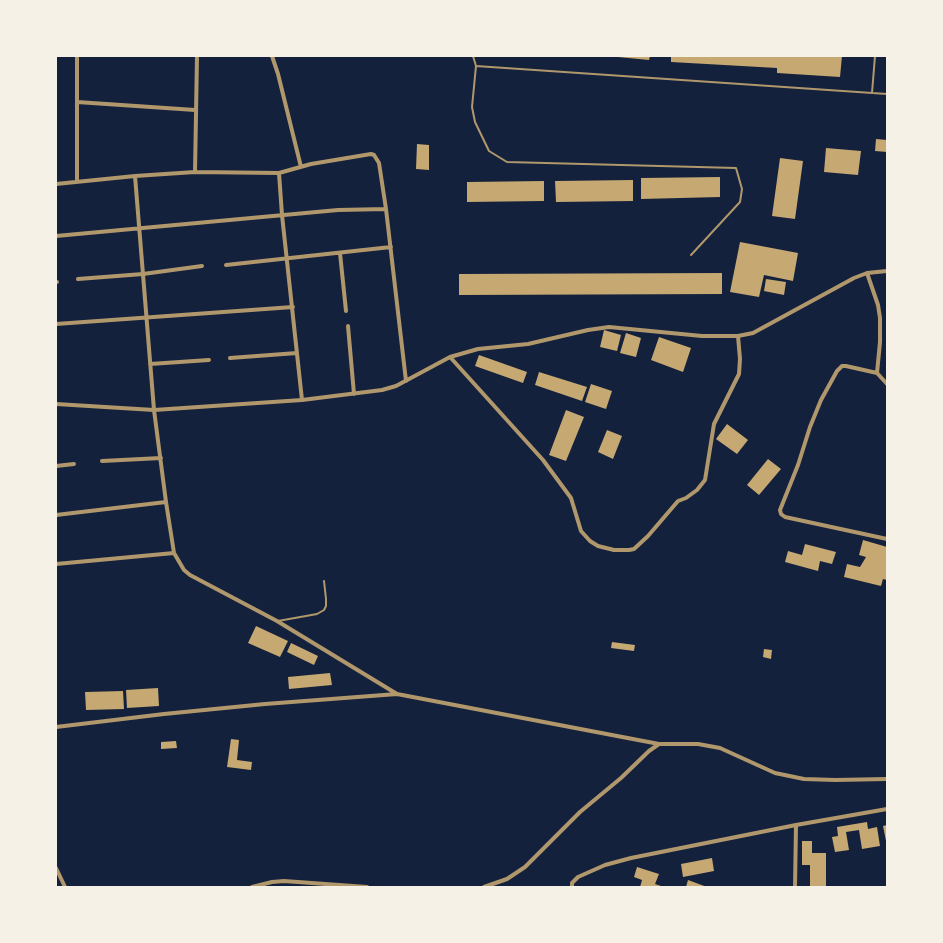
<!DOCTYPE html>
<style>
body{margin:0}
#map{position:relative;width:943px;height:943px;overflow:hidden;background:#14213d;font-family:"Varela Round",sans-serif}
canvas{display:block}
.frame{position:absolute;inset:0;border:57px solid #f6f1e7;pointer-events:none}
</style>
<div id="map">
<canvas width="943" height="943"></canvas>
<div class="frame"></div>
</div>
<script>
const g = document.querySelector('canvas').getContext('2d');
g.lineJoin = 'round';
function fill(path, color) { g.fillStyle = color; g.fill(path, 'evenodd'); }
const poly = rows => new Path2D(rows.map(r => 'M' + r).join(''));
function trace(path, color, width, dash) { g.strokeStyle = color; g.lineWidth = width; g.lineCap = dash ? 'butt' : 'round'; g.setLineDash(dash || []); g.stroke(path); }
const building = poly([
 [618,56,650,56,649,60,618,57],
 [671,56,842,56,840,77,777,73,777,68,671,62],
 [876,139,887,140,887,152,875,151],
 [417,144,429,145,429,170,416,169],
 [826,148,861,151,858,175,824,172],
 [780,158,803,161,795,219,772,216],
 [720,177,720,197,641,199,641,178],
 [633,180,633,201,556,202,555,181],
 [544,181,544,201,467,202,467,182],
 [740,242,798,253,793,281,764,275,759,297,730,292],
 [722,273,722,294,459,295,459,274],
 [766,279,786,282,784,295,764,291],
 [604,330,621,335,617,351,600,347],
 [626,333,641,338,636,357,620,353],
 [659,337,691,348,683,372,651,360],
 [479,355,527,372,523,383,475,366],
 [539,372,587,387,582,401,535,385],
 [591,384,612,391,606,409,585,402],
 [566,410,584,417,566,461,549,455],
 [727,424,748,440,737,454,716,439],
 [607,430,622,436,613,459,598,452],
 [768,459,781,469,759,495,747,485],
 [863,540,887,547,887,580,883,579,881,586,844,577,847,564,860,567,866,557,859,555],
 [805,544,836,552,832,564,820,561,818,571,785,562,788,551,802,555],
 [256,626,288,641,280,657,248,643],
 [612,642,635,645,634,651,611,648],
 [291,643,318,656,314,665,287,652],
 [764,649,772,650,771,659,763,657],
 [330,673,332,685,289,689,288,677],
 [158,688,159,706,127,708,126,690],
 [123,691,124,709,86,710,85,692],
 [231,739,239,740,237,760,252,762,251,770,227,767],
 [176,741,177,748,161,749,161,742],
 [867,822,868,829,877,827,880,846,862,849,859,830,846,832,849,850,835,852,832,837,838,836,837,827],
 [887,825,887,840,886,841,883,826],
 [802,841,812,841,812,853,826,853,826,887,810,887,810,865,802,865],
 [712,858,714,871,683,877,681,864],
 [637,867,659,874,655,884,664,887,640,887,642,880,634,877],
 [688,880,707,887,686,887]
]);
const service = poly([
 [473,56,476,66,472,107,475,122,489,151,507,162,736,168,742,189,740,202,691,255],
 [476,66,887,94],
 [872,93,875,56],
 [278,621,317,614,324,610,326,606,326,599,324,581]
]);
const minor = poly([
 [272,56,278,74,301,167],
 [77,102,195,110],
 [195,172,197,56],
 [279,173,282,215,302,400],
 [135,176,154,410,166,502,174,553,184,570,190,575,277,621,397,694],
 [77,182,77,56],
 [56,184,135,176,195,172,279,173,311,164,371,154,374,155,379,163,386,209,406,381],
 [56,236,338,210,386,209],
 [340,253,346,311],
 [226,265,391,247],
 [867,273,878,305,880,318,880,342,877,373,887,384],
 [78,279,143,274,202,266],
 [56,282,57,282],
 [56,324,293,307],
 [348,326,354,394],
 [450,357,543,460,571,498,581,531,590,541,598,546,614,550,629,550,634,549,648,536,678,501,686,498,697,490,705,480,714,424,739,374,740,359,738,336],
 [230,358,297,353],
 [150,364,209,360],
 [877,373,846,366,842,366,837,371,821,400,810,427,798,465,780,510,781,514,785,517,887,539],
 [56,404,154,410,302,400,382,390,396,386,450,357,478,349,528,344,588,330,609,327,702,336,738,336,753,333,854,278,867,273,887,271],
 [102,461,161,458],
 [56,466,74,464],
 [56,515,166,502],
 [56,564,174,553],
 [56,727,164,714,265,704,397,694,659,744],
 [56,868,65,887],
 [252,887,272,882,284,881,367,887],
 [484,887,507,879,525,867,580,812,621,778,649,751,659,744,698,744,720,748,775,773,804,779,835,780,887,779],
 [572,887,572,883,578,877,605,865,631,858,796,825,887,809],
 [795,887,796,825]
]);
fill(building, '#c6a872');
trace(service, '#b1986c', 2);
trace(minor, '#b1986c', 4);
</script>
